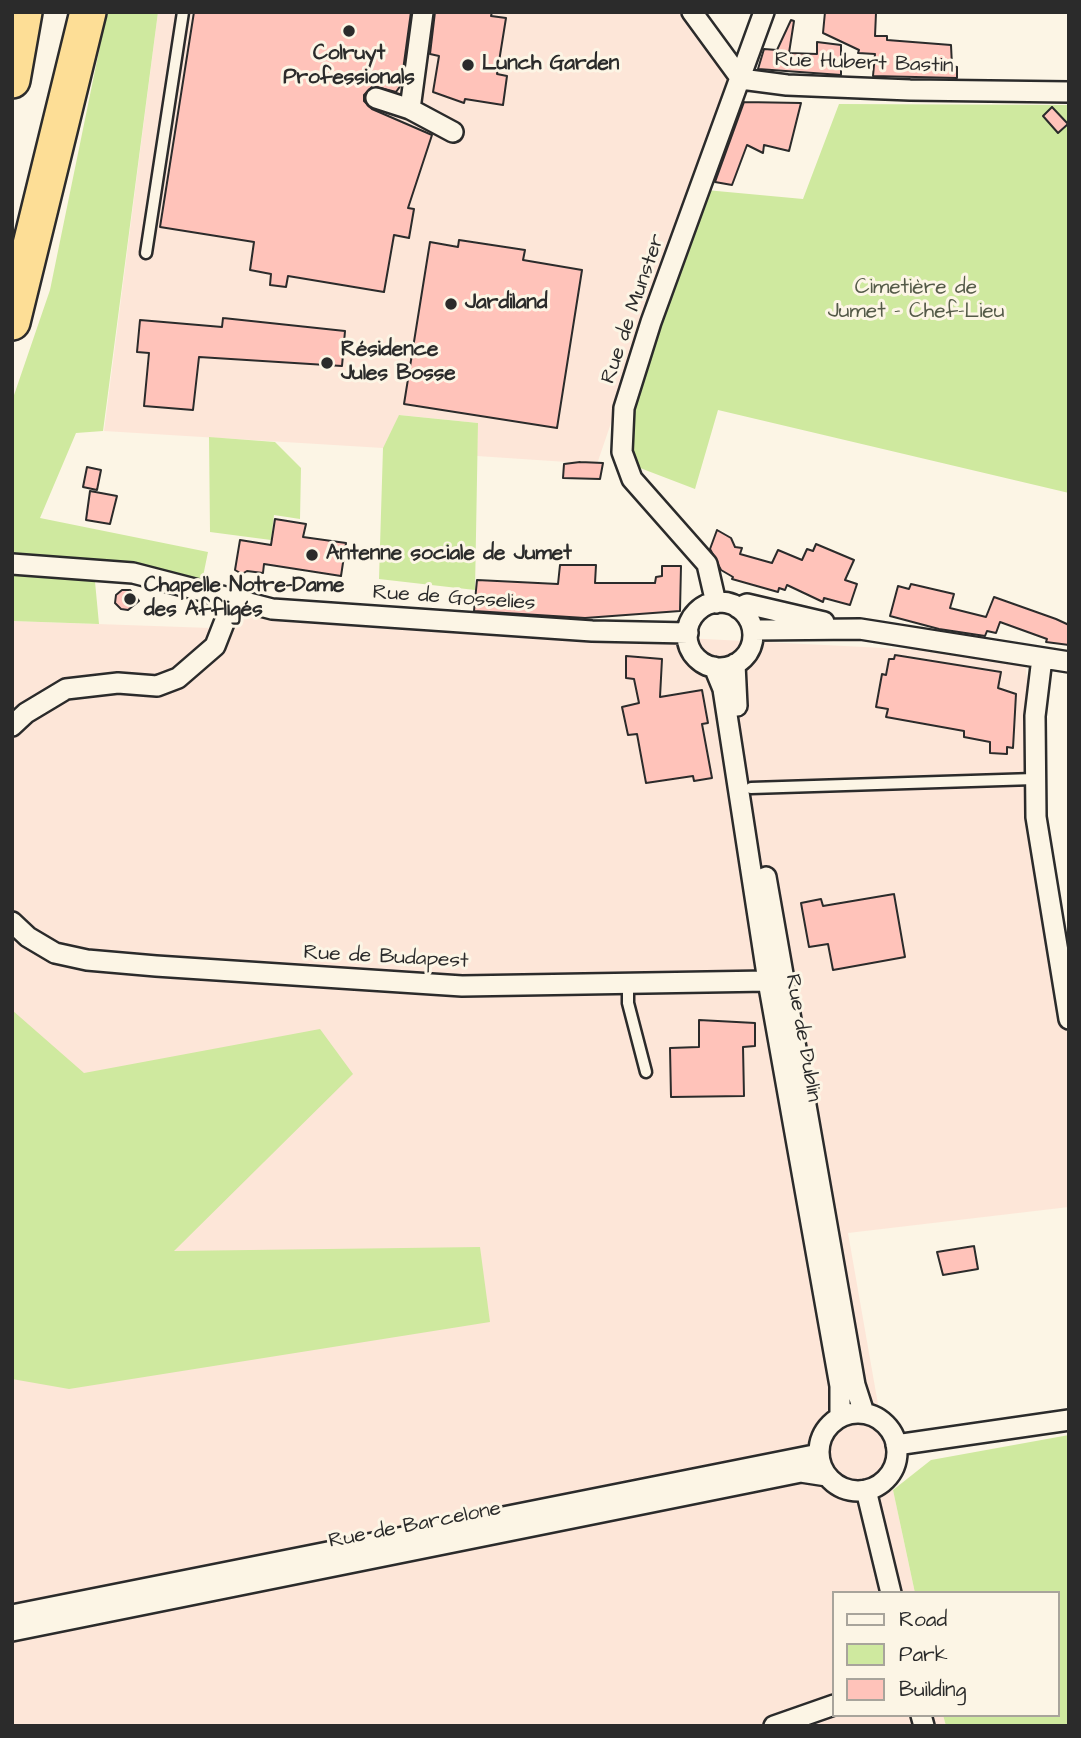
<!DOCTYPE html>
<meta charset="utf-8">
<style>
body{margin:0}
#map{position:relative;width:1081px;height:1738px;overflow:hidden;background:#fcf5e5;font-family:"Architects Daughter",sans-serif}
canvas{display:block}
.frame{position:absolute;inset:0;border:14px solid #2b2b2b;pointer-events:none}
.legend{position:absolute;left:832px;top:1591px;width:228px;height:126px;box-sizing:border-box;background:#fcf5e5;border:2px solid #a8a49b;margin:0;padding:9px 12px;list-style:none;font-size:21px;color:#2b2b2b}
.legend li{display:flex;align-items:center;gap:14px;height:35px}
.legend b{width:35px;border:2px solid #a8a49b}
</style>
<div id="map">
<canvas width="1081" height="1738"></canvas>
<div class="frame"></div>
<ul class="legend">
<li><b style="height:9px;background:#fcf5e5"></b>Road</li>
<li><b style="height:19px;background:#cfe99f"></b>Park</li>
<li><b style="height:19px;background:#ffc3ba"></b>Building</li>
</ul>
</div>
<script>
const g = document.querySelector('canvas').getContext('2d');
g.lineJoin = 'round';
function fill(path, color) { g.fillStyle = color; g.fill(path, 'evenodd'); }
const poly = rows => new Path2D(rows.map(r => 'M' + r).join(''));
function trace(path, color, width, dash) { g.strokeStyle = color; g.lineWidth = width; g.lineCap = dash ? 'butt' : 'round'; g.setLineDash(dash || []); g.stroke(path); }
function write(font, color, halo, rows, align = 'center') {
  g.font = font + ' "Architects Daughter",sans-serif'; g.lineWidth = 6; g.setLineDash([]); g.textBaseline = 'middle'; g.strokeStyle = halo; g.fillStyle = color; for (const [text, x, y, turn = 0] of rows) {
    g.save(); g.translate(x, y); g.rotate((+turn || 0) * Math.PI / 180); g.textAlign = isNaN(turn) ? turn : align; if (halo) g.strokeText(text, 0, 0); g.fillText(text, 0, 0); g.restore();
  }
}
const built = poly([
 [158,12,704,12,732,51,727,83,597,464,477,456,478,423,400,415,383,448,104,431],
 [244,616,1024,655,1069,989,1069,1207,848,1233,893,1490,915,1593,834,1593,834,1715,943,1715,946,1726,12,1726,12,621,211,628]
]);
const green = poly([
 [107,12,158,12,103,431,76,433,40,518,208,552,200,591,94,571,99,624,12,621,12,401,50,290],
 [839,104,1069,105,1069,493,718,410,695,489,627,463,634,399,706,190,803,199],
 [399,415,478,423,475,590,379,579,383,448],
 [209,437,275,442,301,468,300,519,274,515,271,540,210,532],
 [12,1010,84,1073,320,1029,353,1074,174,1251,480,1247,490,1322,69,1389,12,1379],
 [1069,1435,1069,1726,946,1726,943,1715,1058,1715,1058,1593,915,1593,893,1490,931,1460]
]);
const building = poly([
 [194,12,411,12,401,85,396,92,373,86,364,95,364,101,372,109,432,135,408,208,414,209,409,238,394,235,384,292,288,276,286,287,270,285,271,274,250,270,254,242,160,227,194,12],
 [435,12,492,12,491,16,506,18,497,74,507,76,503,105,465,99,464,103,433,92,439,56,430,54,435,12],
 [825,12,876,13,875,36,887,36,887,40,951,45,952,66,957,67,957,78,873,76,875,54,858,53,859,50,823,33,825,12],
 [791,20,794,21,789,53,817,54,817,42,841,45,841,75,758,69,764,49,777,50,791,20],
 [744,102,801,103,789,151,764,145,763,153,747,145,732,185,715,182,744,102],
 [1052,107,1068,124,1058,133,1043,116,1052,107],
 [459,240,525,250,523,260,582,270,557,428,404,404,430,242,458,247,459,240],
 [223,318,345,331,342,366,199,357,193,410,144,406,149,353,137,352,140,320,222,327,223,318],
 [580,462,603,463,600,479,563,478,564,464,580,462],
 [87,467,101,470,97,490,83,487,87,467],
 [90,491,117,496,110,524,86,520,90,491],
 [275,519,306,524,303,537,346,543,341,576,264,564,263,573,247,571,242,574,235,570,240,540,271,545,275,519],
 [717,530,731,538,735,547,742,548,740,554,772,563,778,550,802,560,807,549,813,551,816,544,854,560,845,580,857,584,850,605,824,598,823,602,787,585,785,590,779,588,778,592,732,579,733,577,721,570,710,549,717,530],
 [560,565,596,565,595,583,655,583,656,577,662,576,662,566,681,566,680,611,585,618,474,611,477,580,558,584,560,565],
 [911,584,954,594,950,608,986,617,994,597,1056,619,1069,625,1069,645,1046,642,1047,639,1000,622,996,633,987,631,985,636,939,629,890,616,898,586,909,589,911,584],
 [122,590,130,590,139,601,128,610,121,609,115,603,116,595,122,590],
 [895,655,1001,672,998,688,1016,694,1013,748,1007,747,1007,754,990,753,990,742,964,737,964,731,886,717,888,709,876,707,882,674,886,675,889,659,894,659,895,655],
 [626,656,662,659,660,697,702,690,708,723,702,724,712,778,694,781,693,776,646,783,637,734,628,735,622,707,639,703,634,679,626,678,626,656],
 [894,894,905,957,833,970,828,944,809,947,801,903,821,899,823,906,894,894],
 [699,1020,755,1023,755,1046,743,1047,744,1096,671,1097,670,1048,699,1047,699,1020],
 [974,1246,978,1269,943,1275,937,1252,974,1246]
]);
const lane = poly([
 [146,253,183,12],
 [751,788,1034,779],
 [628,983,628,1003,646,1072]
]);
const street = poly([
 [423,12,410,109,453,132],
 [692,12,741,79,787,85,910,90,1069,92],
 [376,98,410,109],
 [12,564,133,573,272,609,592,631,688,633],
 '687 635a33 33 0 1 1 66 0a33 33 0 1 1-66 0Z',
 [716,603,707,564,632,479,622,452,624,408,651,322,764,12],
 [738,608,747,604,824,622],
 [753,630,860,629,1069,662],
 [1042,658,1035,716,1036,817,1069,1019],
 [735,664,737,706],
 [714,667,723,689,768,981,840,1386,840,1417],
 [12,726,26,713,66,689,118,683,157,686,178,678,215,646,233,600],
 [766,877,855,1385,864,1413],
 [12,922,28,937,55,953,87,960,156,966,462,986,768,981],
 '819 1452a39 39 0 1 1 78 0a39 39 0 1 1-78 0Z',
 [896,1445,1069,1420],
 [866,1490,891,1593],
 [12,1615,819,1454],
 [12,1631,801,1472,827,1476],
 [921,1715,924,1726],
 [774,1726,834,1705]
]);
const highway = poly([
 [12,80,24,12],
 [12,322,88,12]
]);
const markers = [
 [349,31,7,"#2b2b2b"],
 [468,65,7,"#2b2b2b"],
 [451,304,7,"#2b2b2b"],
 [327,363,7,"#2b2b2b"],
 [312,555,7,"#2b2b2b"],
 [130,599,7,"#2b2b2b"]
];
const poiNames = [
 ["Colruyt",349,55,"center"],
 ["Professionals",349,79,"center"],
 ["Lunch Garden",482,65],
 ["Jardiland",465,304],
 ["Résidence",341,351],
 ["Jules Bosse",341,375],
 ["Antenne sociale de Jumet",326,555],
 ["Chapelle Notre-Dame",144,587],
 ["des Affligés",144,611]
];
const streetNames = [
 ["Rue Hubert Bastin",864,64,2],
 ["Rue de Munster",634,309,-71],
 ["Rue de Gosselies",454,599,4],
 ["Rue de Budapest",386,958,3],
 ["Rue de Dublin",802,1038,80],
 ["Rue de Barcelone",415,1526,-11]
];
const parkNames = [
 ["Cimetière de",916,289],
 ["Jumet - Chef-Lieu",916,313]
];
fill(built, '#fde6d8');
fill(green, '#cfe99f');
fill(building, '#ffc3ba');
trace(building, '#2b2b2b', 2);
trace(lane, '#2b2b2b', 15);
trace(street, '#2b2b2b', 24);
trace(highway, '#2b2b2b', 40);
trace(lane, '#fcf5e5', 10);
trace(street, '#fcf5e5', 19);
trace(highway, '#fdde96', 35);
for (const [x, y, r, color] of markers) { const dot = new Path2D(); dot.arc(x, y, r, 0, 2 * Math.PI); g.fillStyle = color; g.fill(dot); trace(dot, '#fcf5e5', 2.5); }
write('bold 21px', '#2b2b2b', '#fcf5e5', poiNames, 'left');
write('21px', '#2b2b2b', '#fcf5e5', streetNames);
write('21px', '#545a48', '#fcf5e5', parkNames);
</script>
